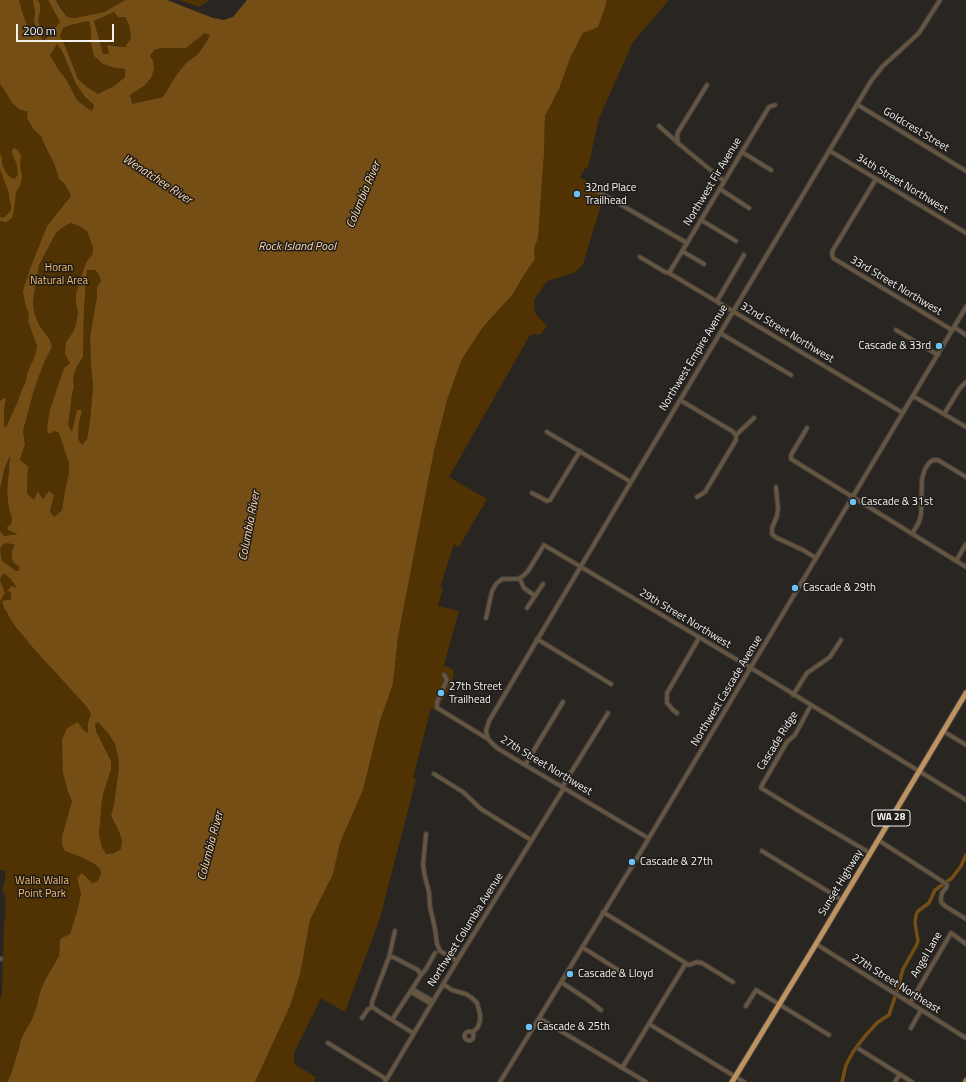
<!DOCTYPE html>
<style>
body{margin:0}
#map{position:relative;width:966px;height:1082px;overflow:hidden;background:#292622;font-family:"Titillium Web",sans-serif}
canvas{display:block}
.scale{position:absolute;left:16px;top:24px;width:98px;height:18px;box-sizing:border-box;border:2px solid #f3f1ee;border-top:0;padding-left:5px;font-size:12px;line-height:14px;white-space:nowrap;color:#f3f1ee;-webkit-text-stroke:3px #1f1c19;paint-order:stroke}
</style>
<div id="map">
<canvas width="966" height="1082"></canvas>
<div class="scale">200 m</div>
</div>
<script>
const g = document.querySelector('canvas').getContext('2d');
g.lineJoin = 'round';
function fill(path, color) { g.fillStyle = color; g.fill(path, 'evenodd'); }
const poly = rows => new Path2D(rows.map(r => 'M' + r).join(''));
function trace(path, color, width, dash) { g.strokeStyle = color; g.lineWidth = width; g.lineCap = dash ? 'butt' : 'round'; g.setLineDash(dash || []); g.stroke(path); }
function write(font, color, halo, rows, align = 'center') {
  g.font = font + ' "Titillium Web",sans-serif'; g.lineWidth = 3; g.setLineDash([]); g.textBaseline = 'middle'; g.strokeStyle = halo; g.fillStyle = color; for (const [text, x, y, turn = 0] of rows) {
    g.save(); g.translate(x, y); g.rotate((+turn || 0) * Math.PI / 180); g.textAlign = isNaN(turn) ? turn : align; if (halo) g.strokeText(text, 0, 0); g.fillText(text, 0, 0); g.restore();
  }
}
const green = poly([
 [19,0,33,0,34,1,35,12,34,22,37,29,32,38,26,30,27,25,22,11],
 [38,0,48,0,60,22,56,26,44,42,41,38,41,29,38,20,40,12,40,4],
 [57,0,125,0,104,12,75,18,67,17],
 [179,0,210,0,199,7],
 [606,0,669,0,633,42,599,118,588,168,585,168,580,177,605,192,583,264,574,273,547,281,534,300,535,313,547,326,541,334,530,335,449,477,487,499,459,547,454,544,440,587,443,588,438,606,459,611,444,665,454,670,452,684,436,711,431,708,413,778,416,779,380,918,345,1012,321,998,294,1053,294,1064,316,1077,313,1082,255,1082,290,1006,300,975,310,920,333,874,340,843,363,790,380,721,393,684,398,637,434,451,448,397,462,359,483,327,513,294,522,278,535,259,534,249,538,238,544,154,545,116,559,89,571,56,583,33,606,4],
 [114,12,125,17,129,25,131,38,125,47,114,45,107,45,109,54,103,54,94,21],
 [89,21,91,30,91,43,116,68,125,69,125,77,114,86,98,94,87,87,78,79,66,48,60,36,63,28,70,25],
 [205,33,210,35,207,41,198,54,187,62,177,74,163,97,132,104,130,95,144,86,150,56,154,50,161,48,186,48],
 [57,43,62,51,76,84,85,97,94,105,92,111,87,108,77,100,66,79,58,69,50,55],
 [0,84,7,94,11,102,19,109,28,112,34,130,41,136,46,148,54,163,59,179,65,184,71,196,47,226,26,307,29,314,28,321,37,346,35,356,28,371,25,384,21,391,18,401,6,427,4,427,4,413,6,401,3,400,0,401],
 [71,223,79,226,87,231,93,248,92,255,86,262,76,293,76,304,78,312,76,325,73,332,66,342,70,363,64,368,50,409,48,420,55,431,59,433,69,464,69,473,65,490,62,510,54,517,39,491,34,500,27,493,28,466,20,460,25,444,23,431,34,390,43,365,52,347,50,340,39,325,34,312,33,301,39,265,56,233,63,227],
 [87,270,95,270,99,275,101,281,97,287,97,296,90,337,91,365,93,387,90,421,87,439,82,445,78,439,79,423,82,410,72,433,67,425,72,394,74,387,73,378,76,368,83,357,84,308],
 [10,453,7,493,9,509,12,518,11,525,19,534,4,536,0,531,0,489],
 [7,543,15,545,19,566,19,572,16,571,2,561,0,550,2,545],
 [3,574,8,575,11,578,16,587,11,592,11,600,9,601,5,610,7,612,9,617,15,626,34,649,87,707,91,714,89,719,88,733,83,730,78,722,63,773,68,792,72,801,62,836,65,851,83,858,96,865,100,869,101,874,98,880,96,882,91,883,82,873,77,878,81,894,77,911,70,934,60,939,59,956,45,980,40,992,37,1005,32,1019,21,1039,19,1048,11,1074,7,1082,0,1082,0,999,2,993,4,923,6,910,5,904,6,897,2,889,5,881,5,870,0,870,0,600,1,600,4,595,0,581],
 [98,722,108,733,115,744,118,756,119,767,114,804,111,816,114,823,119,832,122,840,121,850,114,853,106,854,102,847,99,835,102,800,104,791,111,770,111,761,96,731,95,724]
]);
const water = poly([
 [0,0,19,0,22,11,27,25,26,30,32,38,37,29,34,22,35,12,33,0,38,0,40,4,40,12,38,20,41,29,41,38,44,41,60,22,48,0,56,0,60,7,67,17,75,18,104,12,125,0,167,0,213,18,224,20,233,17,247,0,606,0,606,4,598,27,583,33,571,56,559,89,545,116,544,154,538,238,534,249,535,259,522,278,513,294,483,327,462,359,448,397,434,451,398,637,393,684,380,721,363,790,340,843,333,874,310,920,300,975,290,1006,255,1082,7,1082,11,1074,19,1048,21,1039,32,1019,37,1005,40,992,45,980,59,956,60,939,70,934,77,911,81,894,77,878,82,873,92,883,96,882,98,880,101,874,100,869,96,865,83,858,65,851,62,845,62,836,72,801,68,792,63,773,62,740,67,728,78,722,83,730,88,733,88,724,89,719,91,714,87,707,34,649,15,626,9,617,7,612,4,608,2,601,6,600,11,600,11,592,7,591,12,586,15,588,16,587,11,579,5,574,3,574,0,580,5,593,1,600,0,600,0,531,4,536,18,534,8,530,7,527,11,525,12,518,9,509,7,493,10,455,5,468,0,489,0,401,4,398,6,398,4,410,4,427,6,427,18,401,21,391,25,384,28,371,35,356,37,346,28,321,29,314,26,307,23,291,30,269,47,226,71,196,65,184,59,179,54,163,46,148,41,136,34,130,27,118,28,112,19,109,11,102,7,94,0,84],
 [114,12,118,17,125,17,129,25,131,38,125,47,107,45,109,54,103,54,94,21],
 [89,21,91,30,91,43,94,56,103,64,116,68,125,69,125,77,114,86,98,94,87,87,78,79,66,48,60,36,63,28,70,25],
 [205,33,210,35,207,41,198,54,187,62,177,74,163,97,132,104,130,95,144,86,151,78,154,69,153,61,150,56,154,50,161,48,186,48],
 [57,44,62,51,76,84,85,97,94,105,92,111,87,108,77,100,66,79,58,69,50,55],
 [71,223,79,226,87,231,93,248,92,255,86,262,76,293,76,304,78,312,76,325,73,332,66,342,65,354,70,363,64,368,50,409,48,420,47,431,49,434,55,431,59,433,69,464,69,473,65,490,62,510,54,517,50,511,54,495,49,491,43,499,38,491,34,500,27,493,28,466,20,460,25,444,23,431,34,390,43,365,52,347,50,340,39,325,34,312,33,301,39,265,56,233,63,227],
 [87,270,95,270,99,275,101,281,97,287,97,296,90,337,91,365,93,387,90,421,87,439,82,445,78,439,79,423,82,410,77,410,72,432,68,425,72,394,74,387,73,378,76,368,83,357,84,308],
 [7,543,15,545,12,551,12,558,15,564,19,566,19,571,16,571,2,561,0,550,2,545],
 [98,722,108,733,115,744,118,756,119,767,114,804,111,816,119,832,122,840,121,849,114,853,106,854,102,847,99,835,102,800,104,791,111,770,111,761,96,731,95,724],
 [15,148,19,152,21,156,20,166,22,177,21,181,21,184,16,192,14,210,12,218,7,222,5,222,0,221,0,217,3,218,8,214,11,210,11,206,9,197,9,193,0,169,0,153,2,159,2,164,6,173,11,178,15,179,18,174,17,165,12,153,12,150]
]);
const canal = poly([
 [897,991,903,969,916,946,918,941,915,923,916,915,918,911,929,903,935,890,952,878,961,866,966,855],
 [842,1082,846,1065,853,1052,865,1036,878,1022,889,1015,895,997]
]);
const minor = poly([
 [858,105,966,171],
 [659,126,679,144,724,181],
 [678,143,677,136,678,132,707,85],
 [830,151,966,233],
 [742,152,771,170],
 [876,179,833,250,832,253,833,258,952,330],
 [592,188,687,243],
 [720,189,749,208],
 [701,220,736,241],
 [682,251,704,264],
 [640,257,665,272,669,273,903,413],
 [669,273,769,107,775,105],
 [717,301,744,255],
 [954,327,966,335],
 [896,330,938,355],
 [720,333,791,375],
 [913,396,966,427],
 [680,400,732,431,736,435,736,440,705,492,697,497],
 [944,414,960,388,966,382],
 [807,428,791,455,791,459,966,567],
 [547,432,631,482],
 [736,435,754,418],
 [776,487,778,508,777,516,772,528,772,534,777,538,803,550,816,558],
 [532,493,547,501,550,500,580,451],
 [912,534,919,522,921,515,922,479,925,469,929,463,933,460,938,460,966,477],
 [956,561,966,544],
 [520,578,522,584,524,588,535,596],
 [527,608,543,584],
 [486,618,492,591,496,584,502,579,518,579,523,576,528,571,544,545,751,668,966,800],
 [537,639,611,684],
 [444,675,447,680,437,702,437,708,439,709,488,739,497,748,515,759,648,838],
 [793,695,807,673,830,657,841,640],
 [811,705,795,735,787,742,762,785,761,788,797,810,870,853],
 [677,713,673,710,667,703,667,693,699,638],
 [943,731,966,745],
 [488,739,486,731,489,721,631,482,871,81,883,66,919,33,940,0],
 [525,765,563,702],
 [434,774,463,792,481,809,531,840],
 [562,787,608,713],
 [426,834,423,865,425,877,429,892,430,907,435,929,437,944,440,951,457,961],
 [878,840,945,883,947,885,946,888,942,893,941,898,941,902,945,906,966,919],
 [762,851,842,900],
 [603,912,689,965,697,962,702,963,733,982],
 [816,944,966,1038],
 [582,947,623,973],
 [389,957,395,931],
 [0,959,1,959],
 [421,975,426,969,435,953],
 [561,982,588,1000,601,1010],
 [443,984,452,990,466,994,472,998,477,1003,480,1014,480,1021,478,1027,472,1033],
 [412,989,433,1001],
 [411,992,431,1004],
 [910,1003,951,933,966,944],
 [746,1006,756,990,829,1035],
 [362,1018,368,1009,372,1007],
 [539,1018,646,1082],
 [392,1020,421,975,418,970,393,957,389,957,372,1002,372,1007,392,1020,413,1033],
 [649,1024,744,1082],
 [911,1028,921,1010],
 '464.5 1036a4.5 4.5 0 1 1 9 0a4.5 4.5 0 1 1-9 0Z',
 [328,1043,386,1079],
 [859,1049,912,1082],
 [622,1068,686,963],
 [385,1082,457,961,564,788],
 [500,1082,640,853,966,307],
 [895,1082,900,1074]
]);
const major = poly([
 [965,1082,966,1080]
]);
const highway = poly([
 [732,1082,816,944,966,693]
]);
const markers = [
 [577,194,4,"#6ec2f3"],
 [939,346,4,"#6ec2f3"],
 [853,502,4,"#6ec2f3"],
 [795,588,4,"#6ec2f3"],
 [441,693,4,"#6ec2f3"],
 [632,862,4,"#6ec2f3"],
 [570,974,4,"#6ec2f3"],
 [529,1027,4,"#6ec2f3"]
];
const shields = [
 [891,818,38]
];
const shieldNames = [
 ["WA 28",891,818]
];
const streetNames = [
 ["Goldcrest Street",916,130,31],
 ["Northwest Fir Avenue",713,182,-59],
 ["34th Street Northwest",902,184,31],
 ["33rd Street Northwest",896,286,31],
 ["32nd Street Northwest",787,333,31],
 ["Northwest Empire Avenue",694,358,-59],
 ["29th Street Northwest",685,619,31],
 ["Northwest Cascade Avenue",727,691,-59],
 ["Cascade Ridge",778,741,-58],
 ["27th Street Northwest",546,766,31],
 ["Sunset Highway",841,883,-59],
 ["Northwest Columbia Avenue",466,930,-58],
 ["Angel Lane",927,955,-60],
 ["27th Street Northeast",896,984,32]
];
const poiNames = [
 ["32nd Place",585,188],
 ["Trailhead",585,201],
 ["Cascade & 33rd",931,346,"right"],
 ["Cascade & 31st",861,502],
 ["Cascade & 29th",803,588],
 ["27th Street",449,687],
 ["Trailhead",449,700],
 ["Cascade & 27th",640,862],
 ["Cascade & Lloyd",578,974],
 ["Cascade & 25th",537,1027]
];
const parkNames = [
 ["Horan",59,268],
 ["Natural Area",59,281],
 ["Walla Walla",42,881],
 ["Point Park",42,894]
];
const waterNames = [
 ["Wenatchee River",157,180,33],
 ["Columbia River",364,195,-67],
 ["Rock Island Pool",297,247],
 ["Columbia River",250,526,-79],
 ["Columbia River",211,846,-75]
];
fill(green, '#513203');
fill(water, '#754e16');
trace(canal, '#754e16', 3.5);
trace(minor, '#45423f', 5.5);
trace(major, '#45423f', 6);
trace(highway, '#45423f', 7);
trace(minor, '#665540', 3.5);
trace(major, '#a68256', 4);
trace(highway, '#bf935f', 5);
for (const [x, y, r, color] of markers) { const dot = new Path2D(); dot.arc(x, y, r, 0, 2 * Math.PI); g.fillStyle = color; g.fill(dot); trace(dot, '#1f1c19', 1.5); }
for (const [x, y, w] of shields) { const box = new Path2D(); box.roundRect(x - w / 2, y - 8, w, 16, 3); g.fillStyle = '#1f1c19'; g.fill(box); trace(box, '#f3f1ee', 1); }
write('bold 10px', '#f3f1ee', null, shieldNames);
write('11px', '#f3f1ee', '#1f1c19', streetNames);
write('11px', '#f3f1ee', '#1f1c19', poiNames, 'left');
write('11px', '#f7ba6e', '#1f1c19', parkNames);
write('italic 12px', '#ffd9ae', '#1f1c19', waterNames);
</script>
